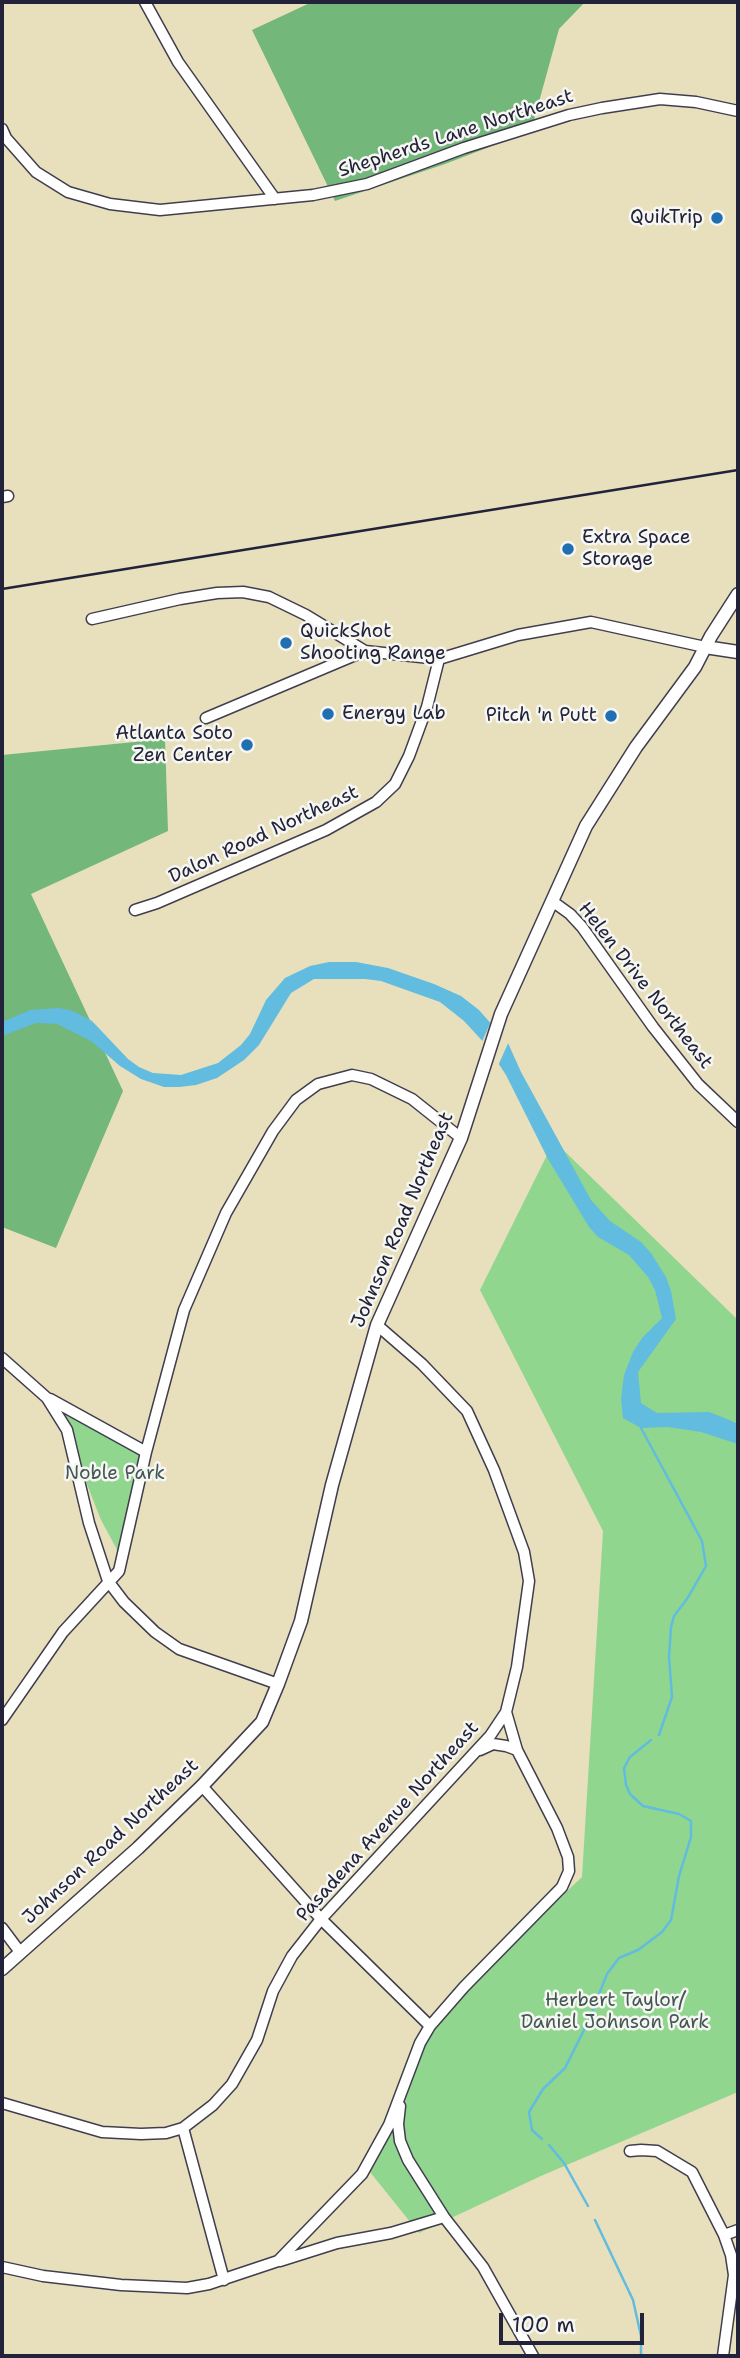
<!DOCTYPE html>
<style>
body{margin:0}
#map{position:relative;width:740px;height:2358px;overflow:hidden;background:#e8e0bc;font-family:"Shantell Sans",sans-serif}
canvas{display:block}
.frame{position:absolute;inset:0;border:4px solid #22223b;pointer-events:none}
.scale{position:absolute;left:499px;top:2313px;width:145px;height:32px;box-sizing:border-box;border:4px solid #22223b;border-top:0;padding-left:9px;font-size:21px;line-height:24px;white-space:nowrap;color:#22223b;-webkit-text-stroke:5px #f6f6f2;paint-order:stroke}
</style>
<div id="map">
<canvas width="740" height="2358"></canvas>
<div class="frame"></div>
<div class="scale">100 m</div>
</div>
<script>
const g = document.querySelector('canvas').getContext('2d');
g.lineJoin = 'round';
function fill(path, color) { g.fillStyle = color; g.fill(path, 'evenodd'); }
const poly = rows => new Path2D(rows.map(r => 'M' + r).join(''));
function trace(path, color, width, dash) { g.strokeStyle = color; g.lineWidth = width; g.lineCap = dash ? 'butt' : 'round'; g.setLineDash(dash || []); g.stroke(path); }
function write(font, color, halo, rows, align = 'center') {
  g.font = font + ' "Shantell Sans",sans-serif'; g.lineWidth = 5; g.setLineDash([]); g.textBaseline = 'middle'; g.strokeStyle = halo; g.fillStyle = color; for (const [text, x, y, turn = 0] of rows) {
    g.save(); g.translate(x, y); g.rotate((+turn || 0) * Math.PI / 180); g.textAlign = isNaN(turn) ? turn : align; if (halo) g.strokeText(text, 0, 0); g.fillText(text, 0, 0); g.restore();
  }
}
const green = poly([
 [554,1141,738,1320,738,2092,541,2176,419,2233,370,2172,380,2133,412,2082,422,2028,582,1877,603,1531,480,1290],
 [56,1406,148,1458,137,1516,121,1557,101,1520]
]);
const forest = poly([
 [312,2,585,2,559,29,531,131,445,164,335,201,252,30],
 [165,739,168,831,31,894,123,1091,56,1248,2,1227,2,755]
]);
const water = poly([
 [329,962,356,962,388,968,434,984,461,996,479,1010,508,1043,521,1072,591,1200,610,1221,641,1242,651,1253,666,1277,671,1291,676,1319,638,1372,641,1403,657,1413,709,1412,727,1419,738,1424,738,1444,701,1432,668,1427,641,1428,623,1418,621,1399,624,1375,633,1352,642,1338,662,1318,655,1290,648,1277,629,1255,598,1237,589,1227,548,1159,506,1075,487,1046,464,1021,440,1002,381,981,365,979,314,979,291,993,259,1045,244,1060,217,1078,196,1085,179,1087,164,1087,141,1079,120,1066,91,1041,57,1024,36,1023,2,1036,2,1022,30,1010,59,1008,73,1011,92,1021,128,1059,139,1067,153,1073,181,1075,218,1063,241,1045,250,1034,266,1000,285,978,310,966]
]);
const pier = poly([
 [492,1019,510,1039,497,1068,481,1044]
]);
const stream = poly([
 [641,1428,702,1541,706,1566,687,1599,674,1616,671,1627,669,1657,672,1697,659,1735],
 [542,2139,532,2130,529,2112,543,2089,565,2068,589,2020,607,1974,619,1958,638,1950,662,1932,671,1920,679,1876,691,1837,691,1821,679,1814,643,1806,630,1794,626,1785,624,1768,630,1757,651,1740],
 [549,2145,564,2163,588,2206],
 [595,2220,633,2300,641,2336,641,2356]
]);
const minor = poly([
 [145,2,178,62,275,199],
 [2,129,6,138,36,172,68,192,110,204,160,210,313,195,367,184,464,148,569,115,602,108,660,99,696,102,738,111],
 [2,497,8,496],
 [92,619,180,599,217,593,243,592,269,597,306,615,365,651,439,659,518,635,591,622,705,647],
 [206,718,365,651],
 [552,901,570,914,582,927,653,1027,698,1084,738,1122],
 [135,910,157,903,326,830,376,802,395,784,409,756,427,707,439,659],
 [2,1358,47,1398,67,1430,89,1523,108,1581,124,1602,155,1632,179,1649,278,1684],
 [50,1399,146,1452],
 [2,1720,63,1632,119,1571,146,1452,184,1310,226,1213,273,1131,296,1100,318,1084,352,1075,371,1079,412,1099,461,1138],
 [480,1750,493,1744,506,1746,517,1750],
 [202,1786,321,1919,430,2026],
 [2,1928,20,1952],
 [2,2103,102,2132,141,2134,166,2133,183,2128,213,2105,232,2084,257,2040,273,1991,292,1956,321,1919,490,1736,506,1712,517,1667,529,1581,524,1552,494,1470,467,1411,422,1364,377,1325],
 [400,2106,398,2124,400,2141,408,2160,444,2217],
 [183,2128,224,2280],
 [630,2151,641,2150,657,2151,692,2172,724,2235,731,2255,734,2275,723,2356],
 [724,2235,738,2230],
 [280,2261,337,2243,391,2233,444,2217,483,2267,533,2356],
 [2,2267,43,2276,121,2285,187,2288,209,2284,278,2261,362,2174,389,2125,420,2043,430,2026,464,1987,562,1887,569,1871,568,1857,557,1828,517,1750,506,1712]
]);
const tertiary = poly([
 [705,647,738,652],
 [2,1969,138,1848,202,1786,262,1722,278,1684,301,1621,332,1485,377,1325,461,1138,501,1014,586,826,636,747,695,667,711,636,738,594]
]);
const rail = poly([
 [2,589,738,470]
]);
const markers = [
 [717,218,7,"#1f6fb2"],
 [568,549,7,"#1f6fb2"],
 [286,643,7,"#1f6fb2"],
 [328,714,7,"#1f6fb2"],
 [611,716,7,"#1f6fb2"],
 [247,745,7,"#1f6fb2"]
];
const streetNames = [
 ["Shepherds Lane Northeast",456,134,-18],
 ["Dalon Road Northeast",264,835,-25],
 ["Helen Drive Northeast",645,986,52],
 ["Johnson Road Northeast",403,1220,-67],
 ["Pasadena Avenue Northeast",388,1822,-48],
 ["Johnson Road Northeast",111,1842,-43]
];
const poiNames = [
 ["QuikTrip",703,218],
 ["Extra Space",582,538,"left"],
 ["Storage",582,560,"left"],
 ["QuickShot",300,632,"left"],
 ["Shooting Range",300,654,"left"],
 ["Energy Lab",342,714,"left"],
 ["Pitch 'n Putt",597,716],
 ["Atlanta Soto",233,734],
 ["Zen Center",233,756]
];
const parkNames = [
 ["Noble Park",115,1474],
 ["Herbert Taylor/",615,2001],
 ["Daniel Johnson Park",615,2023]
];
fill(green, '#91d68f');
fill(forest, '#74b77a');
fill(water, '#61bcdf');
fill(pier, '#e8e0bc');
trace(stream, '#61bcdf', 2.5);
trace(minor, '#403e4e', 13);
trace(tertiary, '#403e4e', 15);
trace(minor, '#fff', 10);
trace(tertiary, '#fff', 12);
trace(rail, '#22223b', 2.5);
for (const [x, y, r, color] of markers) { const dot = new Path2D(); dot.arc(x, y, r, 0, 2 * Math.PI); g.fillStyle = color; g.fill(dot); trace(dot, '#f6f6f2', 2.5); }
write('19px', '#22223b', '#f6f6f2', streetNames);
write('19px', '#22223b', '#f6f6f2', poiNames, 'right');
write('19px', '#435854', '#f6f6f2', parkNames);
</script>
